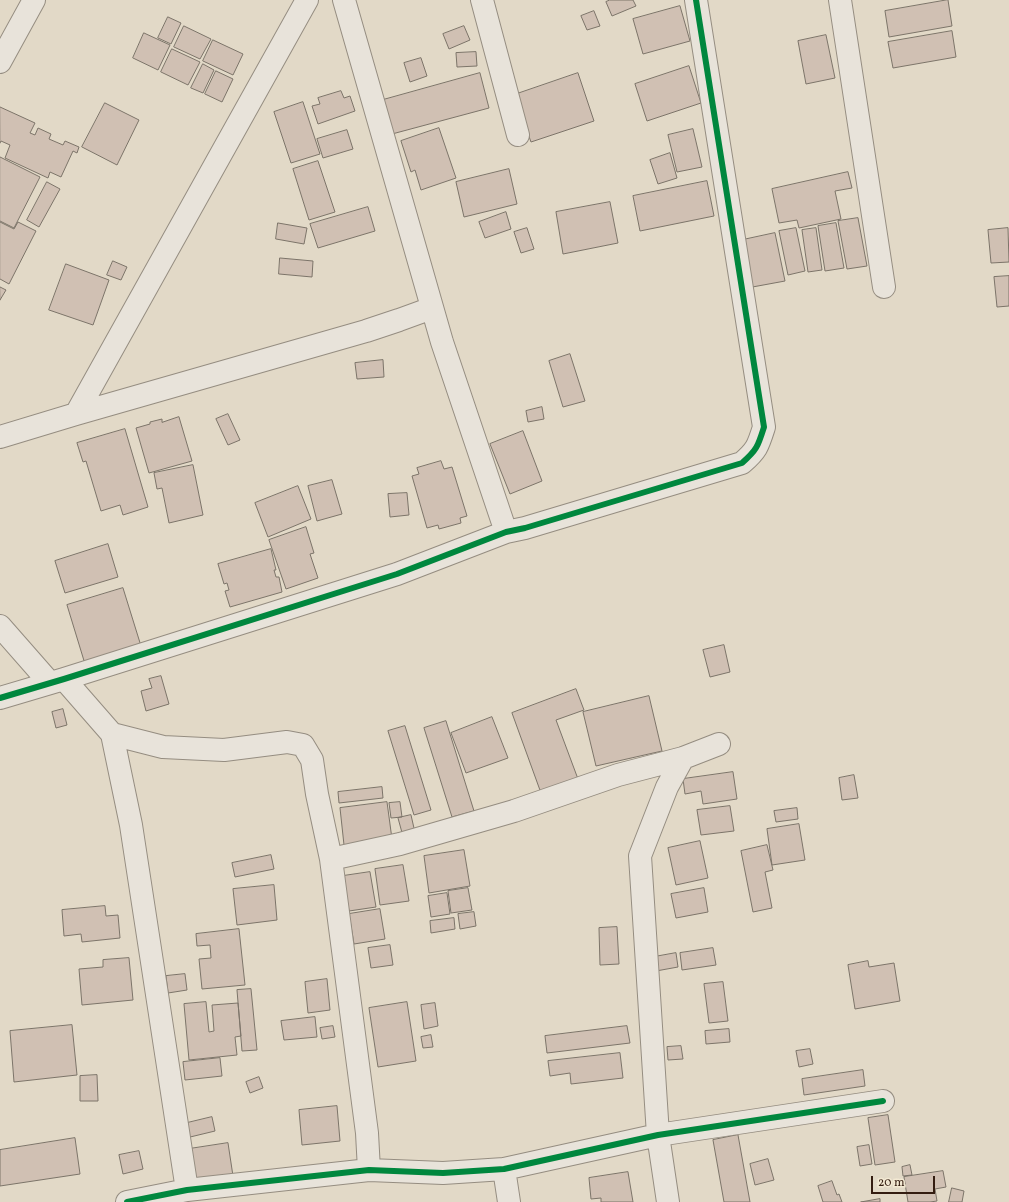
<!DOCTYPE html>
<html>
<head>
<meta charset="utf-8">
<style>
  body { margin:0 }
  #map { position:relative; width:1009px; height:1202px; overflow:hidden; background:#e2d9c7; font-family:Vollkorn,serif }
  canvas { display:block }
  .scale { position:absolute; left:871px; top:1176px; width:64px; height:18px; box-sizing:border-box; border:2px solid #341d11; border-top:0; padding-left:5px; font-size:12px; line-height:14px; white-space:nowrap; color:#341d11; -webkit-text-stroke:3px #f3e9d3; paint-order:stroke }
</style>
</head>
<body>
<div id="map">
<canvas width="1009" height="1202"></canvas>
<div class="scale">20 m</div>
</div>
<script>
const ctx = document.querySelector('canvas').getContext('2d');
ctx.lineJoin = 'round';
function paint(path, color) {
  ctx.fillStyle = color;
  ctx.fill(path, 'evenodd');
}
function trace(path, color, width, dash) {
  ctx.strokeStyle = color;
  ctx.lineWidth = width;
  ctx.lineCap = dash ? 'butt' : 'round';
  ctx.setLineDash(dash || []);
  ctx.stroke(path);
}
const building = new Path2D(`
  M610,0H633L636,6L612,16L606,2Z
  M948,0L952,26L889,37L885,11Z
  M680,6L690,41L643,54L633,19Z
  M594,11L600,26L587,30L581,16Z
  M168,17L181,23L171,44L158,38Z
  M184,26L211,39L200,59L174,47Z
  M464,26L470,40L449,49L443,34Z
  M952,31L956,57L893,68L888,42Z
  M144,33L170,45L158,70L133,58Z
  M826,35L835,78L806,84L798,41Z
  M213,40L243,54L233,75L203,61Z
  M172,49L200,62L188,85L161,72Z
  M476,52L477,66L457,67L456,53Z
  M421,58L427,76L410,82L404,63Z
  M203,64L214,70L203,93L191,88Z
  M689,66L701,103L647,121L635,84Z
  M216,71L233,79L222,102L205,94Z
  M480,73L489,108L392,134L383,100Z
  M578,73L594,121L531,142L514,95Z
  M341,91L344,98L350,96L355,111L318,124L312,106L320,104L318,98Z
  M303,102L320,154L291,163L274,112Z
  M105,103L139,120L117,165L82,147Z
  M0,107L35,123L30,133L35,135L38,128L51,134L49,139L63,145L65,141L79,147L77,153L73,151L61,177L50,172L48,178L5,158L10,145L1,141L0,143Z
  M439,128L456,178L421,190L415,170L411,172L401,141Z
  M693,129L702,167L677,172L668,135Z
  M347,130L353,149L323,158L317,139Z
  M670,153L677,178L658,184L650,160Z
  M0,157L40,177L14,228L0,221Z
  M318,161L335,212L309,220L293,169Z
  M509,169L517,204L464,217L456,182Z
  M848,172L852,188L835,191L841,219L799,228L797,220L779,223L772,189Z
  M707,181L714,216L640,231L633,196Z
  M47,182L60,189L39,227L27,220Z
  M610,202L618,243L563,254L556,212Z
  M368,207L375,231L318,248L310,224Z
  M506,212L511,229L485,238L479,222Z
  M858,218L867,266L847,269L838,221Z
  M0,222L14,229L18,222L36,231L9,284L0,279Z
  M278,223L307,228L304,244L276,239Z
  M836,223L844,268L825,271L818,226Z
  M527,228L534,249L521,253L514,232Z
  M796,228L805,271L788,275L779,231Z
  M816,228L822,270L808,272L802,230Z
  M1008,228L1009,262L991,263L988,230Z
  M775,233L785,281L747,288L738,241Z
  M280,258L313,261L312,277L279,274Z
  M113,261L127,267L121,280L107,275Z
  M66,264L109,280L93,325L49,310Z
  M1009,276V306L997,307L994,277Z
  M0,287L6,290L0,300Z
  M570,354L585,401L563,407L549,361Z
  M383,360L384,377L357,379L355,363Z
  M542,407L544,419L528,422L526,411Z
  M228,414L240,440L228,445L216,419Z
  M179,417L192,461L149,473L136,428L150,424V422L162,419V422Z
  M125,429L148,507L123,515L120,505L101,511L86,461L83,462L77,443Z
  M523,431L542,481L510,494L490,444Z
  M441,461L444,469L452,467L467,516L460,518L461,523L439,529L438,525L427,528L412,476L419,474L417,468Z
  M193,465L203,515L169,523L162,488L157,489L154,473Z
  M332,480L342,514L317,521L308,486Z
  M298,486L311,519L268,537L255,503Z
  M407,493L409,515L390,517L388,494Z
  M306,527L314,553L310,554L318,578L286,589L269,540Z
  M108,544L118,577L65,593L55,561Z
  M271,549L276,570H274L276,577H279L282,592L230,607L225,591L229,590L227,583L224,584L218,564Z
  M123,588L141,646L85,664L67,605Z
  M724,645L730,672L710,677L703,650Z
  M161,676L169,704L146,711L141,691L152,688L149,679Z
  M576,689L584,710L556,720L578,779L541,793L512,713Z
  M649,696L662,751L596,766L583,712Z
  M63,709L67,725L56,728L52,712Z
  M492,717L508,758L466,773L451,733Z
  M446,721L474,811L452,817L424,728Z
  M405,726L431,810L414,815L388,731Z
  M733,772L737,799L703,804L701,791L685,794L683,779Z
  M854,775L858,798L842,800L839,778Z
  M382,787L383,798L339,803L338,792Z
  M387,802L392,839L344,845L340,808Z
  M400,802L402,817L391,818L389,803Z
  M730,806L734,831L701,835L697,810Z
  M797,808L798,819L776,822L774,811Z
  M411,815L416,837L404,840L398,818Z
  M799,824L805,860L772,865L767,829Z
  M700,841L708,878L676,885L668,848Z
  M767,845L773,870L765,872L772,908L753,912L741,851Z
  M464,850L470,886L429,893L424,856Z
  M271,855L274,869L235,877L232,863Z
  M403,865L409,901L380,905L375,869Z
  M370,872L376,907L349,911L343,876Z
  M274,885L277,920L237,925L233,889Z
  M468,888L472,910L451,913L448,891Z
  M704,888L708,912L676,918L671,894Z
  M447,893L450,914L431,917L428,896Z
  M105,906L106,916L118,915L120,938L82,942L81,934L64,936L62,910Z
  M380,909L385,939L354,944L349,914Z
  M474,912L476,926L460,929L458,914Z
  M454,918L455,929L431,933L430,921Z
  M617,927L619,964L600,965L599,928Z
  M239,929L245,985L202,989L199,959L211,958L210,945L197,946L196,934Z
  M390,945L393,965L371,968L368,948Z
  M713,948L716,965L682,970L680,953Z
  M676,953L678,967L656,971L654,957Z
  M129,958L133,1000L82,1005L79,969L103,967V960Z
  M868,961L869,967L894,963L900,1001L855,1009L848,965Z
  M185,974L187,990L168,993L166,976Z
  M327,979L330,1010L308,1013L305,982Z
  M723,982L728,1021L709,1023L704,984Z
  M251,989L257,1050L242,1051L237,990Z
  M206,1002L209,1032L214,1031L212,1005L238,1003L241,1036L235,1037L237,1055L189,1060L184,1004Z
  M407,1002L416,1061L378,1067L369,1008Z
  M435,1003L438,1026L424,1029L421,1005Z
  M315,1017L317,1037L284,1040L281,1021Z
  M72,1025L77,1075L14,1082L10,1031Z
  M333,1026L335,1037L322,1039L320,1028Z
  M627,1026L630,1043L547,1053L545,1036Z
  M729,1029L730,1042L706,1044L705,1031Z
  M431,1035L433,1047L423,1048L421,1037Z
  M681,1046L683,1059L668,1060L667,1047Z
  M810,1049L813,1064L799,1067L796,1051Z
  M620,1053L623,1078L571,1084L570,1073L550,1076L548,1061Z
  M220,1058L222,1076L185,1080L183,1062Z
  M863,1070L865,1086L804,1095L802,1079Z
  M97,1075L98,1101H80V1076Z
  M259,1077L263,1088L250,1093L246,1082Z
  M337,1106L340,1141L302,1145L299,1110Z
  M888,1115L895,1162L875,1165L868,1118Z
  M212,1117L215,1131L186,1138L183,1124Z
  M738,1135L750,1202H724L713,1140Z
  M75,1138L80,1174L0,1186V1150Z
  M228,1143L233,1176L194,1181L189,1149Z
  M869,1145L872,1164L860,1166L857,1147Z
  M139,1151L143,1169L123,1174L119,1155Z
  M768,1159L774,1180L755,1185L750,1164Z
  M910,1165L912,1175L903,1176L902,1167Z
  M943,1171L946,1187L935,1189L937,1201L930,1202H908L904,1177Z
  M628,1172L633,1202H601V1198L591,1199L589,1178Z
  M832,1181L837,1195L839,1194L842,1202H823L818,1186Z
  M952,1188L964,1191L962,1202H949Z
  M880,1199V1202H861Z`);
const minor = new Path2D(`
  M344,0L442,342L506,532
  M482,0L518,135
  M840,0L884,287
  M0,62L34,0
  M76,414L307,0
  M0,437L76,414L366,331L399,320L432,308
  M0,626L50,683
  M64,679L112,734L131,825L187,1190
  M0,698L64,679L397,574L506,532L525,528L742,463C757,450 758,446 764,427L696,0
  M112,734L163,747L224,750L287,742L303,745L312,760L317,794L331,859L367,1133L369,1170
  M331,859L400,844L514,811L618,775L683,758L719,744
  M504,1169L509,1202
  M127,1202L187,1190L369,1170L443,1173L504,1169L658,1135L883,1101
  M668,1202L658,1135L640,856L667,787L683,758`);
const cycleway = new Path2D(`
  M0,698L64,679L397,574L506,532L525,528L742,463C757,450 758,446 764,427L696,0
  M127,1202L187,1190L369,1170L443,1173L504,1169L658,1135L883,1101`);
paint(building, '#d0c0b3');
trace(building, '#7c7469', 1);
trace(minor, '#958d81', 24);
trace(minor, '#e8e3da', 22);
trace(cycleway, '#00873e', 6);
</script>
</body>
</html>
